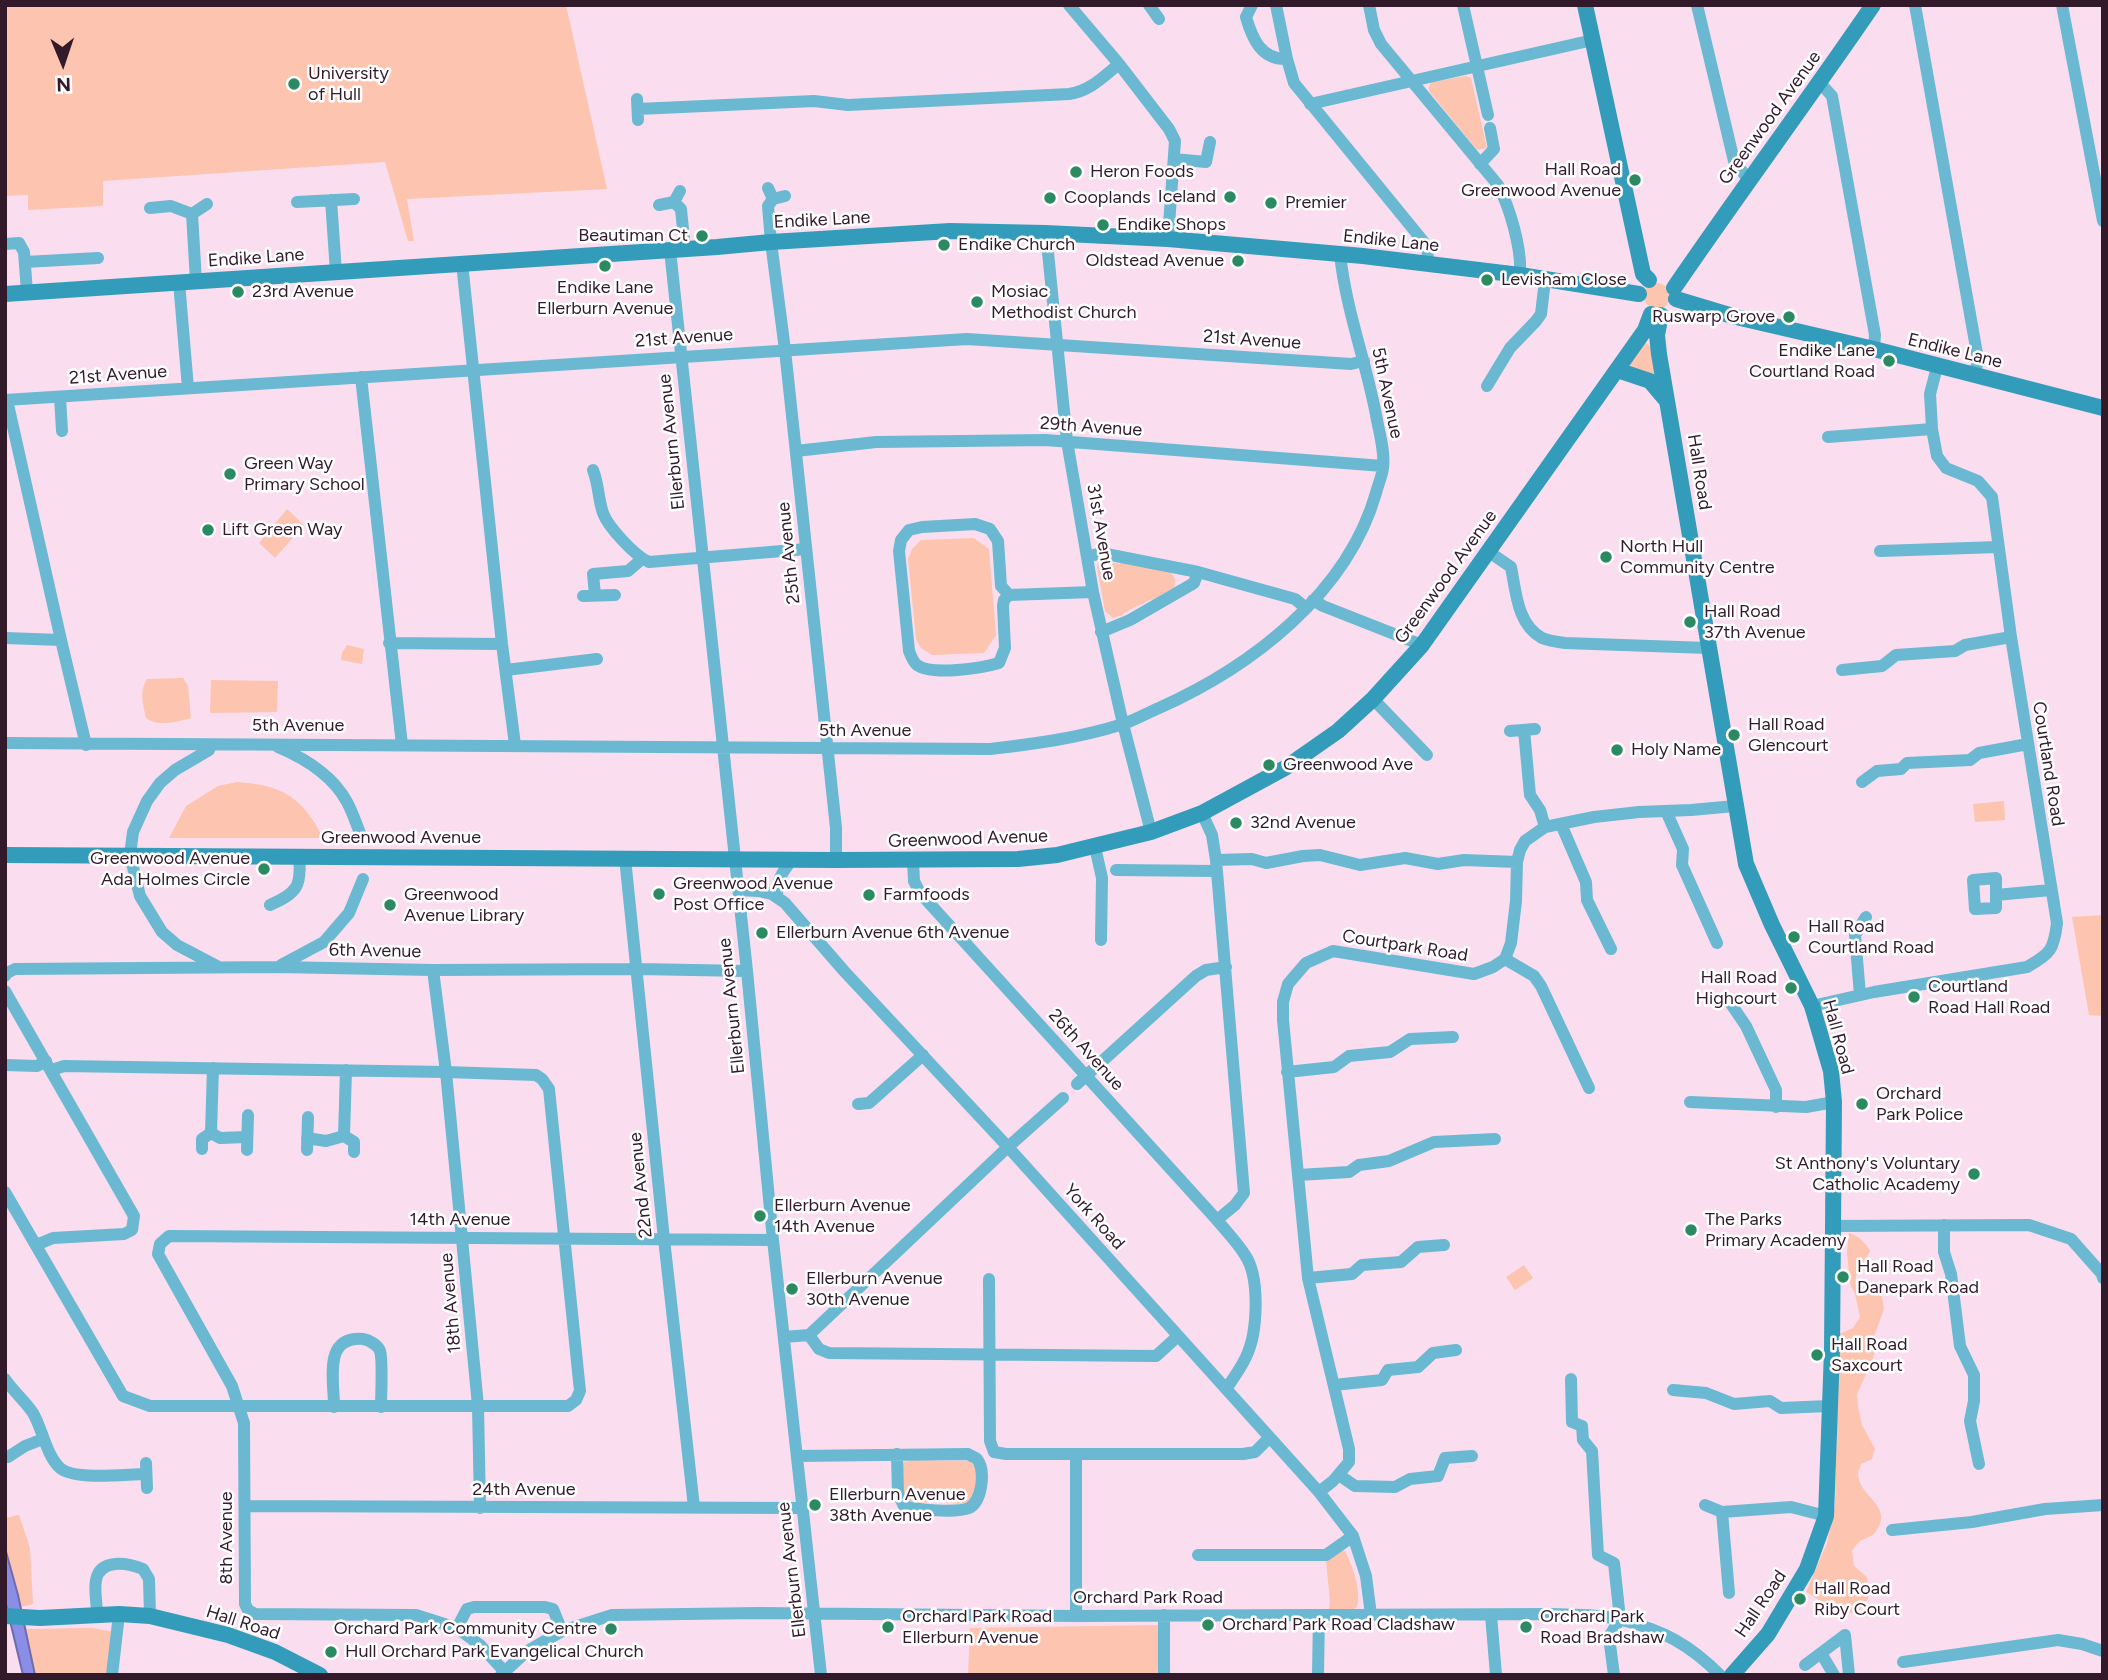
<!DOCTYPE html>
<html>
<head>
<meta charset="utf-8">
<style>
  body { margin:0 }
  #map { position:relative; width:2108px; height:1680px; overflow:hidden; background:#fadeef; font-family:Figtree,sans-serif }
  canvas { display:block }
  .frame { position:absolute; inset:0; border:7px solid #331a2b; pointer-events:none }
  .north { position:absolute; left:28px; top:28px; width:70px; height:70px; -webkit-text-stroke:5px #fff; paint-order:stroke; rotate:178deg; font-size:19px; font-weight:700; line-height:28px; text-align:center; color:#331a2b }
  .north::after { content:''; display:block; margin:auto; width:24px; height:32px; background:#331a2b; clip-path:polygon(50% 0,100% 100%,50% 72%,0 100%) }
</style>
</head>
<body>
<div id="map">
<canvas width="2108" height="1680"></canvas>
<div class="frame"></div>
<div class="north">N</div>
</div>
<script>
const ctx = document.querySelector('canvas').getContext('2d');
ctx.lineJoin = 'round';
function paint(path, color) {
  ctx.fillStyle = color;
  ctx.fill(path, 'evenodd');
}
function trace(path, color, width, dash) {
  ctx.strokeStyle = color;
  ctx.lineWidth = width;
  ctx.lineCap = dash ? 'butt' : 'round';
  ctx.setLineDash(dash || []);
  ctx.stroke(path);
}
function label(font, color, halo, rows, align = 'center') {
  ctx.font = font + ' Figtree,sans-serif';
  ctx.lineWidth = 5;
  ctx.setLineDash([]);
  ctx.textBaseline = 'middle';
  ctx.strokeStyle = halo;
  ctx.fillStyle = color;
  for (const [text, x, y, turn = 0] of rows) {
    ctx.save();
    ctx.translate(x, y);
    ctx.rotate((+turn || 0) * Math.PI / 180);
    ctx.textAlign = isNaN(turn) ? turn : align;
    if (halo) ctx.strokeText(text, 0, 0);
    ctx.fillText(text, 0, 0);
    ctx.restore();
  }
}
const green = new Path2D(`
  M5,5H566L607,189L407,199L414,241H408L385,162L103,181V206L28,210V195L5,196Z
  M1466,76L1471,78L1487,148L1477,150L1429,91V86L1432,82Z
  M1644 296a13 13 0 1 1 26 0a13 13 0 1 1-26 0Z
  M1645,343L1648,344L1652,349L1662,387L1630,367L1629,363Z
  M287,509L304,525L275,558L259,543Z
  M974,538L989,549L996,635L984,653L932,655L921,648L916,639L908,559L912,549L921,540Z
  M1104,561L1120,564V562C1131,564 1166,567 1172,574C1177,579 1175,585 1173,590L1171,589L1153,600L1152,599L1123,613V615L1113,618L1105,611L1097,567L1098,563Z
  M347,645L364,649L362,664L341,660L342,653Z
  M183,678L188,686L191,718C177,722 158,727 146,718C143,703 139,692 147,679Z
  M211,680L278,681L277,712L210,713Z
  M237,782C282,785 303,797 323,838H169L186,806L218,786Z
  M2004,801L2005,820L1975,822L1973,804Z
  M2103,915V1016L2089,1015L2072,917Z
  M1849,1233C1859,1236 1865,1242 1870,1251L1856,1276L1855,1284L1862,1288L1876,1290L1882,1297L1884,1309L1872,1342L1875,1351L1872,1361L1857,1394L1858,1407L1862,1425L1875,1449L1872,1459L1861,1464C1860,1468 1858,1471 1858,1475C1859,1496 1893,1506 1877,1530C1873,1538 1865,1537 1859,1542C1856,1545 1854,1548 1852,1551L1854,1566L1867,1577L1869,1588L1868,1599L1858,1612L1842,1614L1806,1592L1827,1543L1835,1505L1839,1334L1853,1328L1860,1317L1855,1294L1850,1284L1847,1253Z
  M1524,1265L1533,1278L1515,1290L1506,1277Z
  M913,1460L970,1461L976,1467L977,1494C974,1497 972,1500 968,1502C959,1508 933,1495 918,1506L904,1500L901,1468L904,1462Z
  M19,1515L30,1548L33,1604L21,1607L5,1548V1518Z
  M1340,1550L1345,1551C1352,1564 1362,1592 1357,1607L1350,1611H1329L1330,1602L1326,1560Z
  M1160,1625L1159,1675H968L970,1628Z
  M92,1628L120,1633L117,1675H35L25,1629Z`);
const water = new Path2D(`
  M5,1548L18,1595L35,1675H23L5,1600Z`);
const street = new Path2D(`
  M1069,5L1119,64L1169,129L1175,141L1168,239
  M1149,5L1159,19
  M1252,5L1246,17C1252,38 1261,60 1287,59
  M1276,5L1287,59L1294,83L1423,241L1428,250L1427,264
  M1369,5L1374,30L1381,44L1498,185C1510,208 1522,249 1520,275
  M1463,5L1488,115
  M1697,5L1734,161L1748,179
  M1915,5L1978,359L1975,375
  M2062,5L2103,221
  M1820,83L1832,96L1875,335L1874,349
  M637,99L638,120
  M1310,104L1593,40
  M638,109L814,101L848,105L1069,94C1090,91 1103,77 1119,64
  M1174,159L1206,162L1210,142
  M1480,164L1494,149L1490,128
  M768,188L773,199L785,196
  M773,199L768,206L771,242L785,350L836,828V860
  M331,200L336,272
  M297,202L354,199
  M674,202L681,209L685,249
  M659,205L674,202L680,191
  M150,208L171,206L192,214L207,204
  M192,214L196,281
  M1046,233L1067,441L1093,592L1123,724L1151,832
  M5,244L19,243L24,252L27,292
  M670,250L747,971L773,1240L821,1675
  M25,262L98,258
  M462,263L502,644L515,745
  M179,282L188,388
  M361,377L402,745
  M1487,386L1510,348L1536,321L1541,314L1545,280
  M60,397L62,431
  M5,400L967,339L1351,364L1364,361
  M7,400L61,640L86,745
  M1828,437L1932,429
  M796,451L876,442L1045,440L1383,466
  M593,470C599,485 598,499 603,513C608,527 635,556 649,562L806,549
  M1880,551L1998,547
  M1489,552L1511,567C1516,592 1517,624 1542,638C1549,641 1557,642 1565,643L1708,648
  M1087,557L1101,553L1198,572L1295,599L1306,608
  M595,595L593,574L628,571L642,559
  M1009,595L1001,586L998,541L990,529L975,524L922,527L909,530L901,540L899,551L909,651C911,656 913,662 917,665C932,676 982,668 999,663L1005,648L1003,606L1004,600L1009,595L1093,592
  M583,596L615,595
  M1313,600L1323,606L1422,645
  M1101,632L1130,620L1194,583L1198,572
  M5,638L61,640
  M389,643L502,644
  M506,670L597,659
  M1842,670L1882,666L1896,655L1955,651L1965,645L2011,637
  M1373,699L1427,755
  M1524,730L1530,795L1540,810L1545,827
  M1510,731L1535,729
  M5,743L990,749C1034,744 1078,738 1120,725C1134,721 1147,713 1159,708C1251,667 1347,594 1376,493C1378,485 1382,476 1383,468C1385,453 1380,435 1377,420C1367,364 1346,311 1340,254
  M210,745L209,750L175,770L160,783L147,801L133,832L130,855L140,896L162,932L177,945L217,966
  M278,747C304,758 333,776 347,802C353,813 357,826 362,838
  M1862,782L1877,771L1901,769L1907,763L1970,760L1979,753L2028,744
  M1666,811L1683,849L1682,865L1717,943
  M1202,813L1212,835L1216,860L1244,1193L1235,1205L1217,1220
  M1561,824L1586,882L1587,900L1611,949
  M1095,847L1102,878L1101,940
  M625,858L664,1239L694,1507
  M1216,860L1252,859L1266,863L1303,856L1320,855L1360,865L1405,858L1438,864L1464,860L1517,862
  M913,861L914,881L920,893L1217,1220C1226,1231 1237,1242 1245,1255C1260,1277 1258,1332 1246,1357C1241,1368 1233,1379 1226,1389
  M1116,870L1217,871
  M738,890L758,891L772,894L785,903L844,971L1008,1147L1319,1492L1353,1536L1366,1576L1371,1615
  M1996,895V878L1973,880L1975,909L1996,908V895L2051,890
  M777,897C777,881 781,873 792,860
  M270,905C297,893 302,886 299,857
  M1505,959L1534,976L1541,986L1589,1088
  M281,965L324,942L349,913L363,879
  M433,970L446,1072L478,1406L480,1508
  M5,976L7,973L15,969L277,967L433,970L638,969L747,971
  M5,991L134,1216L132,1230L124,1234L53,1238L36,1245
  M1860,995L1855,935L1866,917
  M1729,1001L1746,1026L1776,1090V1107
  M1812,1006L1874,992L2027,967C2050,954 2054,950 2057,923L2011,637L1992,497L1978,481L1946,468L1937,456L1932,429L1930,394L1937,367
  M5,1065L37,1066L46,1061
  M346,1070L344,1136L354,1142V1152
  M1287,1072L1334,1067L1349,1056L1390,1052L1410,1039L1453,1037
  M1077,1084L1196,976L1206,970L1226,967
  M1690,1102L1806,1107L1834,1102
  M858,1104L869,1103L923,1055
  M211,1133L220,1138L247,1137
  M307,1138L326,1141L344,1136
  M202,1149V1139L211,1133L213,1068
  M247,1150L248,1115
  M307,1150L308,1117
  M1298,1175L1349,1172L1359,1165L1389,1161L1434,1142L1495,1139
  M5,1192L123,1396L150,1406H568L576,1400L580,1391L549,1089L542,1079L536,1075L446,1072L64,1066L52,1070
  M1944,1225V1252L1951,1274L1960,1346L1974,1375V1401L1970,1421L1979,1464
  M1832,1226L2029,1225L2071,1239L2102,1274L2103,1278
  M1308,1278L1352,1274L1362,1265L1401,1262L1418,1247L1444,1245
  M989,1279L990,1441L994,1452L1006,1454H1243L1255,1452L1269,1438
  M809,1335L819,1349L829,1353L1156,1356L1178,1336
  M784,1337L809,1335L1008,1147L1063,1098
  M5,1379C13,1391 25,1401 33,1413C42,1428 46,1454 59,1467C72,1481 126,1474 145,1474
  M1571,1379L1572,1422L1582,1426L1583,1440L1592,1451L1598,1555L1614,1563L1620,1619
  M1334,1385L1382,1380L1388,1370L1418,1367L1433,1353L1456,1350
  M1673,1390L1706,1393L1734,1404L1770,1401L1781,1408L1829,1406
  M334,1407C334,1379 323,1336 363,1339C369,1340 378,1345 380,1351C383,1359 381,1396 381,1407
  M1076,1454V1616
  M797,1456L968,1454C971,1456 975,1457 977,1459C986,1470 982,1502 969,1508C957,1513 916,1510 904,1506L898,1494L897,1454
  M8,1457L25,1446L43,1439
  M146,1463L147,1488
  M1339,1475L1355,1486L1395,1487L1410,1479L1438,1476L1445,1458L1472,1456
  M1319,1492L1333,1481L1349,1462V1449L1308,1278L1283,1020V1002L1288,984L1306,963L1333,951L1474,974L1493,967L1505,959L1511,943L1516,901L1517,862L1520,850L1525,841L1545,827L1594,817L1639,812L1691,810L1735,806
  M1705,1505L1722,1512L1791,1507L1826,1516
  M245,1506L803,1508
  M1722,1512L1729,1593
  M1892,1530L1972,1522L2045,1509L2103,1505
  M1198,1555H1326L1353,1536
  M97,1614C97,1604 94,1591 96,1580C100,1558 128,1563 143,1569L149,1579L150,1616
  M1491,1615L1496,1675
  M457,1628L467,1609L474,1607H545L553,1609L562,1631
  M1821,1653L1834,1675
  M1903,1662L2058,1640L2082,1644L2103,1651
  M1805,1665L1845,1635L1849,1675
  M504,1671L480,1645L457,1628L416,1615L255,1614L248,1610L245,1604L244,1423L232,1386L158,1254L160,1244L169,1236L773,1240
  M112,1675L119,1614
  M501,1675L526,1652L562,1631L612,1615L759,1613L1076,1616L1551,1614C1574,1615 1600,1614 1622,1620C1663,1630 1690,1645 1720,1675
  M1164,1675V1615
  M1318,1675L1319,1615
  M1614,1675L1609,1637L1620,1619`);
const secondary = new Path2D(`
  M1585,5L1643,274L1649,280
  M1674,288C1739,193 1808,100 1873,5
  M5,294L717,247L771,242L950,231L1046,233L1168,239L1363,256L1520,275L1639,294
  M1676,299L1736,317L1874,349L2103,408
  M1661,315L1657,335L1659,354L1746,864L1772,925L1812,1006L1831,1071L1834,1102L1832,1350L1826,1516L1807,1569L1768,1634L1732,1675
  M1617,370L1650,381L1667,401
  M5,855L836,860L1018,859L1057,855L1151,832L1202,813L1285,768L1338,731L1373,699L1422,645L1645,330L1651,314
  M5,1616L40,1618L119,1614L150,1616L228,1635L275,1652L320,1675`);
const markers = [
  [294,84,7,"#2b8a62"],
  [1076,172,7,"#2b8a62"],
  [1635,180,7,"#2b8a62"],
  [1230,197,7,"#2b8a62"],
  [1050,198,7,"#2b8a62"],
  [1271,203,7,"#2b8a62"],
  [1103,225,7,"#2b8a62"],
  [702,236,7,"#2b8a62"],
  [944,245,7,"#2b8a62"],
  [1238,261,7,"#2b8a62"],
  [605,266,7,"#2b8a62"],
  [1487,280,7,"#2b8a62"],
  [238,292,7,"#2b8a62"],
  [977,302,7,"#2b8a62"],
  [1789,317,7,"#2b8a62"],
  [1889,361,7,"#2b8a62"],
  [230,474,7,"#2b8a62"],
  [208,530,7,"#2b8a62"],
  [1606,557,7,"#2b8a62"],
  [1690,622,7,"#2b8a62"],
  [1734,735,7,"#2b8a62"],
  [1617,750,7,"#2b8a62"],
  [1269,765,7,"#2b8a62"],
  [1236,823,7,"#2b8a62"],
  [264,869,7,"#2b8a62"],
  [659,894,7,"#2b8a62"],
  [869,895,7,"#2b8a62"],
  [390,905,7,"#2b8a62"],
  [762,933,7,"#2b8a62"],
  [1794,937,7,"#2b8a62"],
  [1791,988,7,"#2b8a62"],
  [1914,997,7,"#2b8a62"],
  [1862,1104,7,"#2b8a62"],
  [1974,1174,7,"#2b8a62"],
  [760,1216,7,"#2b8a62"],
  [1691,1230,7,"#2b8a62"],
  [1843,1277,7,"#2b8a62"],
  [792,1289,7,"#2b8a62"],
  [1817,1355,7,"#2b8a62"],
  [815,1505,7,"#2b8a62"],
  [1800,1599,7,"#2b8a62"],
  [1208,1625,7,"#2b8a62"],
  [888,1627,7,"#2b8a62"],
  [1526,1627,7,"#2b8a62"],
  [611,1629,7,"#2b8a62"],
  [331,1652,7,"#2b8a62"]
];
const poiNames = [
  ["University",308,74],
  ["of Hull",308,95],
  ["Hall Road",1621,170,"right"],
  ["Greenwood Avenue",1621,191,"right"],
  ["Heron Foods",1090,172],
  ["Iceland",1216,197,"right"],
  ["Cooplands",1064,198],
  ["Premier",1285,203],
  ["Endike Shops",1117,225],
  ["Beautiman Ct",688,236,"right"],
  ["Endike Church",958,245],
  ["Oldstead Avenue",1224,261,"right"],
  ["Levisham Close",1501,280],
  ["Endike Lane",605,288,"center"],
  ["Ellerburn Avenue",605,309,"center"],
  ["23rd Avenue",252,292],
  ["Mosiac",991,292],
  ["Methodist Church",991,313],
  ["Ruswarp Grove",1775,317,"right"],
  ["Endike Lane",1875,351,"right"],
  ["Courtland Road",1875,372,"right"],
  ["Green Way",244,464],
  ["Primary School",244,485],
  ["Lift Green Way",222,530],
  ["North Hull",1620,547],
  ["Community Centre",1620,568],
  ["Hall Road",1704,612],
  ["37th Avenue",1704,633],
  ["Hall Road",1748,725],
  ["Glencourt",1748,746],
  ["Holy Name",1631,750],
  ["Greenwood Ave",1283,765],
  ["32nd Avenue",1250,823],
  ["Greenwood Avenue",250,859,"right"],
  ["Ada Holmes Circle",250,880,"right"],
  ["Greenwood Avenue",673,884],
  ["Post Office",673,905],
  ["Greenwood",404,895],
  ["Avenue Library",404,916],
  ["Farmfoods",883,895],
  ["Hall Road",1808,927],
  ["Courtland Road",1808,948],
  ["Ellerburn Avenue 6th Avenue",776,933],
  ["Hall Road",1777,978,"right"],
  ["Highcourt",1777,999,"right"],
  ["Courtland",1928,987],
  ["Road Hall Road",1928,1008],
  ["Orchard",1876,1094],
  ["Park Police",1876,1115],
  ["St Anthony's Voluntary",1960,1164,"right"],
  ["Catholic Academy",1960,1185,"right"],
  ["Ellerburn Avenue",774,1206],
  ["14th Avenue",774,1227],
  ["The Parks",1705,1220],
  ["Primary Academy",1705,1241],
  ["Hall Road",1857,1267],
  ["Danepark Road",1857,1288],
  ["Ellerburn Avenue",806,1279],
  ["30th Avenue",806,1300],
  ["Hall Road",1831,1345],
  ["Saxcourt",1831,1366],
  ["Ellerburn Avenue",829,1495],
  ["38th Avenue",829,1516],
  ["Hall Road",1814,1589],
  ["Riby Court",1814,1610],
  ["Orchard Park Road",902,1617],
  ["Ellerburn Avenue",902,1638],
  ["Orchard Park",1540,1617],
  ["Road Bradshaw",1540,1638],
  ["Orchard Park Road Cladshaw",1222,1625],
  ["Orchard Park Community Centre",597,1629,"right"],
  ["Hull Orchard Park Evangelical Church",345,1652]
];
const streetNames = [
  ["Greenwood Avenue",1770,118,-54],
  ["Endike Lane",822,220,-3],
  ["Endike Lane",1391,241,6],
  ["Endike Lane",256,258,-4],
  ["21st Avenue",684,338,-4],
  ["21st Avenue",1252,340,4],
  ["Endike Lane",1955,351,14],
  ["21st Avenue",118,375,-4],
  ["5th Avenue",1387,393,78],
  ["29th Avenue",1091,427,4],
  ["Ellerburn Avenue",672,442,-96],
  ["Hall Road",1699,472,81],
  ["31st Avenue",1101,532,80],
  ["25th Avenue",789,553,-96],
  ["Greenwood Avenue",1446,577,-54],
  ["5th Avenue",298,726],
  ["5th Avenue",865,731],
  ["Courtland Road",2048,764,81],
  ["Greenwood Avenue",401,838],
  ["Greenwood Avenue",968,839,-2],
  ["Courtpark Road",1405,946,9],
  ["6th Avenue",375,951,1],
  ["Ellerburn Avenue",732,1006,-96],
  ["Hall Road",1838,1037,75],
  ["26th Avenue",1086,1050,48],
  ["22nd Avenue",641,1185,-96],
  ["York Road",1094,1217,48],
  ["14th Avenue",460,1220],
  ["18th Avenue",451,1303,-95],
  ["24th Avenue",524,1490],
  ["8th Avenue",227,1538,-90],
  ["Ellerburn Avenue",792,1570,-97],
  ["Orchard Park Road",1148,1598],
  ["Hall Road",1761,1604,-56],
  ["Hall Road",243,1623,18]
];
paint(green, '#fdc4af');
paint(water, '#8b8ee6');
trace(water, '#716bae', 2);
trace(street, '#6ab8d1', 12);
trace(secondary, '#339cba', 16);
for (const [x, y, r, color] of markers) {
  const dot = new Path2D();
  dot.arc(x, y, r, 0, 2 * Math.PI);
  ctx.fillStyle = color;
  ctx.fill(dot);
  trace(dot, '#fff', 2.5);
}
label('18px', '#331a2b', '#fff', poiNames, 'left');
label('18px', '#331a2b', '#fff', streetNames);
</script>
</body>
</html>
